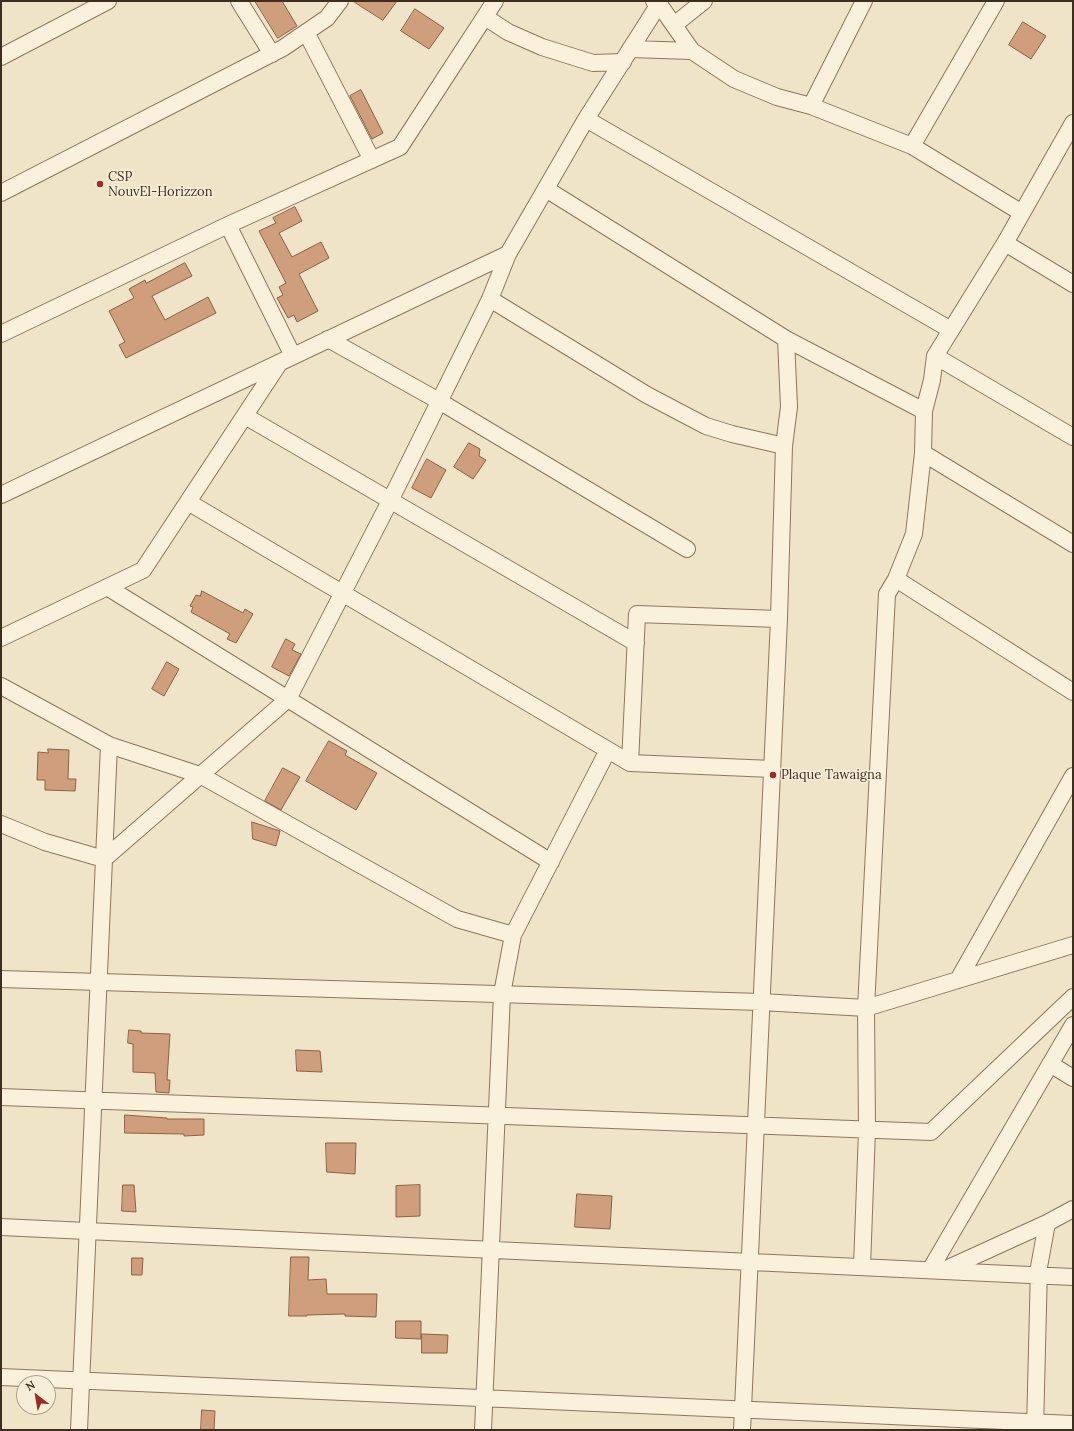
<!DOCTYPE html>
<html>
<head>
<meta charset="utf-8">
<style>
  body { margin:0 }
  #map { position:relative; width:1074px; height:1431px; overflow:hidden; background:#f0e4c8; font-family:Lora,serif }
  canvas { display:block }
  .frame { position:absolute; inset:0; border:2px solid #3d2e20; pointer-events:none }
  .north { position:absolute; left:16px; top:1375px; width:40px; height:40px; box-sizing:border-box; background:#f7eed8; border:1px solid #ada18e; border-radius:50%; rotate:329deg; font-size:11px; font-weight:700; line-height:16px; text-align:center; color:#3d2e20 }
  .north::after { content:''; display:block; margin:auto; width:14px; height:18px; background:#9e2a2b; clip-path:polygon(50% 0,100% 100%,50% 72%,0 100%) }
</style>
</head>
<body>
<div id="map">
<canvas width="1074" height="1431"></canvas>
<div class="frame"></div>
<div class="north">N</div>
</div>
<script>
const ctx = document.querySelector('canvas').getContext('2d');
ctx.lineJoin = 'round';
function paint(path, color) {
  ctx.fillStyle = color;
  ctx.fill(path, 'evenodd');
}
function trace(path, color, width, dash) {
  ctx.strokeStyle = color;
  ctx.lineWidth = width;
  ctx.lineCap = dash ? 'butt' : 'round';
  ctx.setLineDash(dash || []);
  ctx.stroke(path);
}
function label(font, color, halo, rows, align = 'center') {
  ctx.font = font + ' Lora,serif';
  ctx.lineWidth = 3;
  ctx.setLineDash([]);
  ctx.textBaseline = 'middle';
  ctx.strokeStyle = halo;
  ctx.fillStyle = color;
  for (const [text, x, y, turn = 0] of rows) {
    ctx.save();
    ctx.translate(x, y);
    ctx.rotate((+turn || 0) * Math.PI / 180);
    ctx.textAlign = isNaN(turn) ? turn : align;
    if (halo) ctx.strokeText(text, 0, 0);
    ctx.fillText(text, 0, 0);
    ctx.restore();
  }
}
const building = new Path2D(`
  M255,1H282L297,26L278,38Z
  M353,1H397L383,20Z
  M415,9L444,28L429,49L401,31Z
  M1023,22L1046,36L1031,59L1009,45Z
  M361,90L383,133L372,139L350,96Z
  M295,207L302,221L279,233L292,257L321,242L329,258L299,274L318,311L297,322L294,315L288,318L277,298L283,295L279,287L286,283L259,231L276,223L273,218Z
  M185,263L192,276L152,296L165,320L208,297L216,313L126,358L119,345L125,342L109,311L134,298L129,289L145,280L146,283Z
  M469,443L480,449L479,456L486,460L473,479L454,467Z
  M427,459L446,470L431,498L412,488Z
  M202,591L243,613L245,609L253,614L236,643L227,639L230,634L191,612L193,607L190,606L196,595L200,596Z
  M286,639L295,644L292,650L301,654L289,676L272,667Z
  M167,662L179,669L164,696L152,689Z
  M329,741L347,751L345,755L377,773L356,810L306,781Z
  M48,749L69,750L68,779H76L75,791L45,790V780H37L38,752L48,753Z
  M283,768L300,777L281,810L265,801Z
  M252,822L280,831L276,846L253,839Z
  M129,1030L141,1031V1033L170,1034L167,1080H170L169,1093L156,1092L155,1073L133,1072V1044L128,1043Z
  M296,1050L320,1051L322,1072L297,1071Z
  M125,1115L167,1118V1119H204V1135L184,1136V1134L125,1133Z
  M326,1143H356L355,1174L327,1172Z
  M123,1185H134L136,1212L122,1211Z
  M420,1185V1216L396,1217V1186Z
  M577,1194L612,1196L610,1229L575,1227Z
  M291,1257H309L308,1280L326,1279L327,1294H377L376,1317L345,1316V1314L307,1315V1316H289Z
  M132,1258H143L142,1275H132Z
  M396,1321H421V1339L396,1338Z
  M422,1334L448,1335L447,1353H422Z
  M202,1410L215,1411L214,1430H201Z`);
const minor = new Path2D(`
  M239,1L272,54
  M485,17L508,32L542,47L593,63L623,62
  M674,25L704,1
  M306,32L372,160
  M630,49L692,51L659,4L654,1
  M692,51L734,79L777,97L811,106L864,1
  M1,57L108,1
  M811,106L912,146L1022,213
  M586,119L951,330
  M912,146L996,1
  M546,189L786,339L924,411L932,380L935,356L1005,243L1073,123
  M1,193L283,48L327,18L340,1
  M228,225L293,356
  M1005,243L1073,284
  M490,299L647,395L706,426L732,434L784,446
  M1,334L228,225L400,147L495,1
  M328,339L439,401L687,549
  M935,356L1073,437
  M924,411L923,453L1073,544
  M245,416L636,643
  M1,495L508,254
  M188,502L630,763L772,769
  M896,579L1073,692
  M107,587L551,862
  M1,638L143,570L280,362
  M1,686L109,745L200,775L457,919L513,935
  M630,763L637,614L779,619
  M1,824L45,842L104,859L288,699L390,501L490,299L508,254L586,119L659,4L660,1
  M1,979L761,1002L866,1008L1073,945
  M958,980L1073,776
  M1050,1064L1073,1078
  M1,1097L931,1132L1073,997
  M1,1227L1073,1277
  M862,1267L867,1130L866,1008L887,594L896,579L914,534L923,453
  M930,1270L1073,1025
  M944,1270L1047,1223L1073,1209
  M1,1377L1073,1424
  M79,1430L109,745
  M483,1430L502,994L513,935L608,750
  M742,1430L779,619L784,446L789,407L786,339
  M1035,1430L1039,1267L1047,1223`);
const markers = [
  [100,184,4,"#9e2a2b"],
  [773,775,4,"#9e2a2b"]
];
const poiNames = [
  ["CSP",108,177],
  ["NouvEl-Horizzon",108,192],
  ["Plaque Tawaigna",781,775]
];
paint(building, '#cf9f7d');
trace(building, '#8d5f41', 1);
trace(minor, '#8d765c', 18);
trace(minor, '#faf1dc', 16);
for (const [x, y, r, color] of markers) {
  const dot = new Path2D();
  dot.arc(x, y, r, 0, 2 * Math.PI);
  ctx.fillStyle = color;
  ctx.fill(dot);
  trace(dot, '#f7eed8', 1.5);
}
label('13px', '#3d2e20', '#f7eed8', poiNames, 'left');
</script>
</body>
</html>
